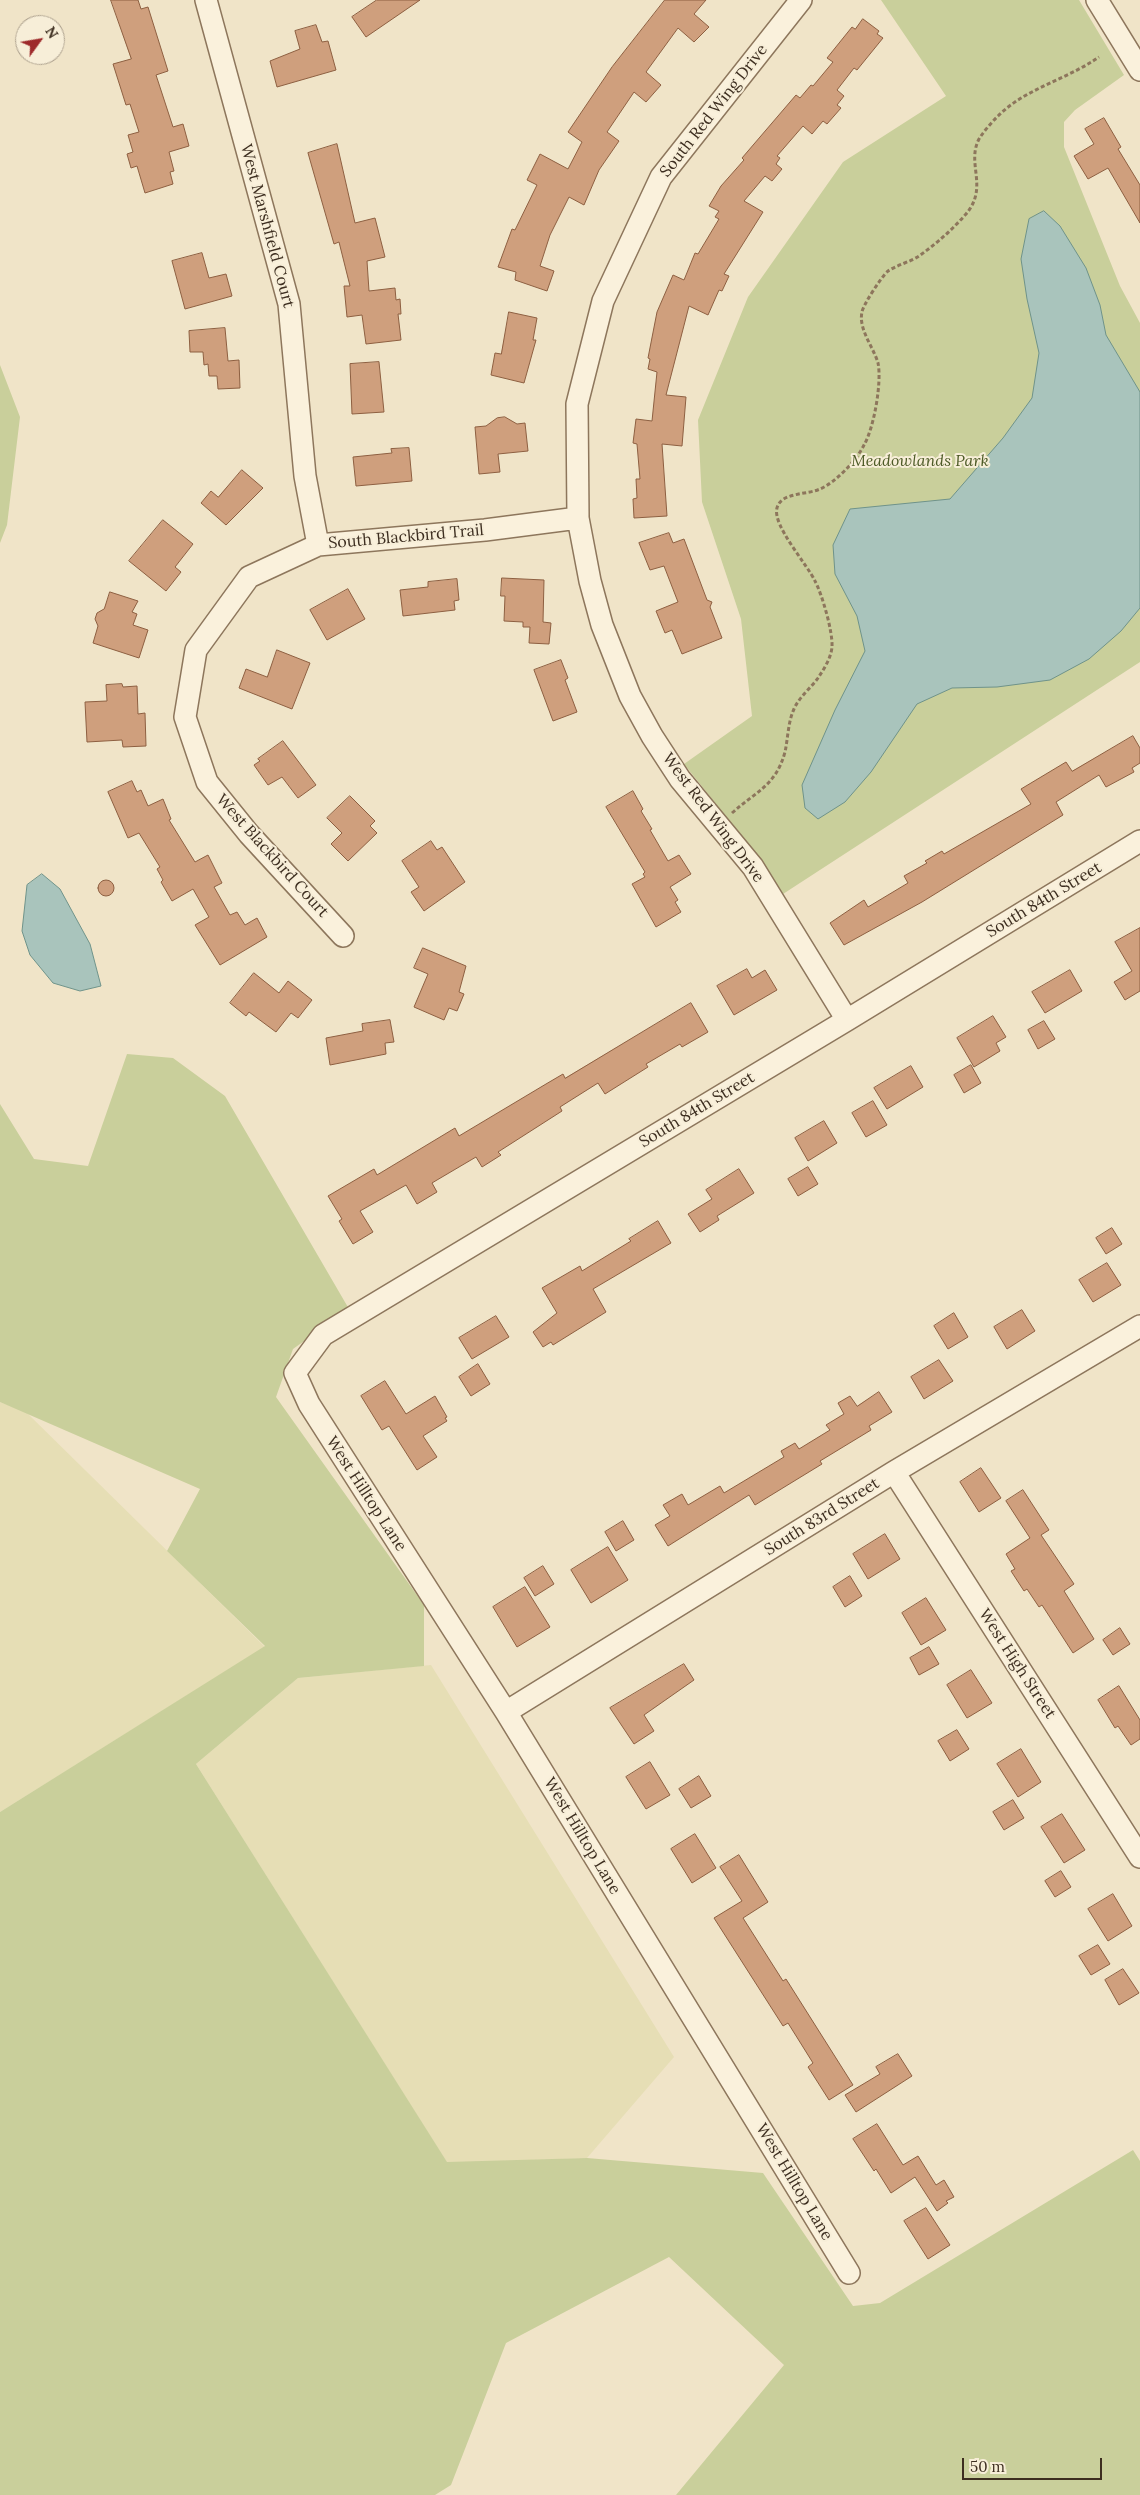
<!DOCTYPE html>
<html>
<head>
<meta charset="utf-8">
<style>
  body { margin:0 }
  #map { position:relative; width:1140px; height:2495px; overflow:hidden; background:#f0e4c8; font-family:Lora,serif }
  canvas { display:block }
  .north { position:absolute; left:15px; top:15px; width:50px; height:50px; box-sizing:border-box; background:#f7eed8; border:1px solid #ada18e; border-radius:50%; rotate:58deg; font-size:14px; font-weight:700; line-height:20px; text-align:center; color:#3d2e20 }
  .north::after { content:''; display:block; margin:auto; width:18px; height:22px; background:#9e2a2b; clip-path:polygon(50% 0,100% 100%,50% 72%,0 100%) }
  .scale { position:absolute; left:962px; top:2458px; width:140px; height:22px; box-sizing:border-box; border:2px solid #3d2e20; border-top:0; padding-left:6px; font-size:15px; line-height:18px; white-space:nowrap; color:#3d2e20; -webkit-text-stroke:4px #f7eed8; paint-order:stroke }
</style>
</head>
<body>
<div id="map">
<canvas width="1140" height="2495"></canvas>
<div class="north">N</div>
<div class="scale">50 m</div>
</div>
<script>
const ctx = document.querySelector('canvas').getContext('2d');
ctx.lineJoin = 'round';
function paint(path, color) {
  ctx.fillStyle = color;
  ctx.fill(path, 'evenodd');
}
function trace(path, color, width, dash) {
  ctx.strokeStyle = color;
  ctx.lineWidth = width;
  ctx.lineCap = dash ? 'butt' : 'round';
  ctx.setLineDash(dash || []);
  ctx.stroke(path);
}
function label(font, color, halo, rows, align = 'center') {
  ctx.font = font + ' Lora,serif';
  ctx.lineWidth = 4;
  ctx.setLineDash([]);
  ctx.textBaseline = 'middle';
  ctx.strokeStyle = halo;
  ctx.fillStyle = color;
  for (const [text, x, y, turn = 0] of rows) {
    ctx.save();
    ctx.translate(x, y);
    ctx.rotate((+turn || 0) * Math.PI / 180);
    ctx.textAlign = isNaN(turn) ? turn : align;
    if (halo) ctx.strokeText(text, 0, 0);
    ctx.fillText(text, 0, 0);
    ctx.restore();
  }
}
const farmland = new Path2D(`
  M0,1402L25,1411L265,1647L0,1812Z
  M431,1665L674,2057L587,2158L447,2163L196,1764L298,1678Z`);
const green = new Path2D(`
  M881,0H1079L1124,75L1075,110L1064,122V147L1120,286L1140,323V662L783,894L756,854L684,764L752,716L741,619L702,502L698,420L748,297L843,162L946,96Z
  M0,365L20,417L7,525L0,543Z
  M127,1054L173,1058L225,1096L349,1309L293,1349L276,1397L424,1605V1666L298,1678L196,1764L447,2162L587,2158L763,2173L853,2306L880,2303L1133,2150L1140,2161V2495H676L784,2365L669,2257L506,2343L451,2485L435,2495H0V1812L265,1646L167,1551L200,1489L0,1402V1104L34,1159L88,1166Z`);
const water = new Path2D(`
  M1044,211L1060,226L1086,268L1100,305L1106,335L1140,392V608L1121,631L1089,659L1050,680L997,687L952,688L917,704L871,772L845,802L818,819L805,808L802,785L835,710L865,651L857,616L835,574L833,545L850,509L950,499L1003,438L1032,398L1039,353L1027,299L1021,259L1029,219Z
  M42,874L60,889L90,944L101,986L80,991L53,983L30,955L22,931L27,885Z`);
const building = new Path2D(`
  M111,0H138L141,9L148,7L168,71L156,75L173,127L183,124L189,146L169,152L174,171L170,172L173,184L145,193L137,166L131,168L127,154L133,152L128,135L139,132L130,104L126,105L113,64L131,59Z
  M377,0H420L366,37L352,17Z
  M665,0H706L694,14L709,27L694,42L678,28L646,72L661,85L646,102L634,92L607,132L619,141L599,170L584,205L569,197L550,235L540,266L554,271L547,291L515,280L516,272L498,267L512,229L515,230L537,185L527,180L540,154L568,169L582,142L568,132L612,67Z
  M863,19L879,31L877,34L883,38L857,70L854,68L837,90L844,96L837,105L841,108L827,124L823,121L812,134L803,126L777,156L780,158L776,164L782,169L772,181L765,176L744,201L763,212L724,274L729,276L722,291L719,290L708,315L689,306L666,395L686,397L682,446L662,444L667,516L634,518L633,499L637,498L636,479H640L637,444L633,443L636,419L652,421L657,372L648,369L650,359L648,358L657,312L673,275L684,280L695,253L698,254L719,219L715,217L719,211L709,206L721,186L744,160L742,158L796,95L800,98L811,85L813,86L833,62L827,58L852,27L855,29Z
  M316,25L322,42L328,41L336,70L277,87L270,61L300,49L295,31Z
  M1104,118L1121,147L1118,149L1140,185V223L1108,168L1088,179L1074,156L1094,144L1085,129Z
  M337,144L355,223L375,218L385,257L367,261L369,291L395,288L396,300L400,299L401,314H398L401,340L366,344L362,315L347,317L344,286H350L339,242L334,244L308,153Z
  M202,253L209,278L226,274L232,296L185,309L172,261Z
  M509,312L537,318L533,340H536L524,383L491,375L495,353L501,354Z
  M225,328L228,361L239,360L240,388L218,389L217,376H209L208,364L204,365L203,352H190L189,331Z
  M379,362L384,412L352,414L350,364Z
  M505,417L517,424L525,423L528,451L498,454L500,472L479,474L475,427L486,426L497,418Z
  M409,448L412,481L356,486L353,457L392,453L391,449Z
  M242,470L263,488L226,525L201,503L211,491L218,497Z
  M163,520L193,544L175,567L181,572L166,591L129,561Z
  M669,533L673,543L684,539L707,600L712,602L710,607L722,638L682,654L672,630L665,633L656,611L678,602L664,566L650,570L639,543Z
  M502,578L544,580L543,622L551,623L549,644L529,643L530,627H523V622L504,621L505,596H501Z
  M457,579L459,600L454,601L455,610L403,616L400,590L428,587V582Z
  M348,589L365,619L327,640L310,610Z
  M110,592L138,601L132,612L137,614L133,625L148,630L139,658L93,643L98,626L95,619L97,613L104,609Z
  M277,650L310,663L292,709L239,688L246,669L267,677Z
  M561,660L568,678L565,680L577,712L553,721L534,670Z
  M122,684L123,687L137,686L138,714L145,713L146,746L123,747L122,740L87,742L85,702L107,701L106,685Z
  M1133,736L1140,748V763L1132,768L1134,772L1106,787L1099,775L1056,802L1063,815L922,902L844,945L830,923L864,900L868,907L908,883L904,876L927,863L925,861L942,851L944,854L1031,804L1021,789L1066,762L1072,771Z
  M283,741L316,785L298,798L282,777L268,785L254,765L260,761L258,759Z
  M132,781L137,792L141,790L148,806L163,799L171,819L169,820L195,862L208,855L222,883L214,887L230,915L237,912L245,925L257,918L267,937L220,965L195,925L209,917L193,889L172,901L161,882L163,880L157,869L160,867L139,833L128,838L108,792Z
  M633,791L643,809L641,811L652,829L650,830L668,861L679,855L691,874L670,887L678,900L675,902L681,912L656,927L632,884L645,877L643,874L645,872L606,807Z
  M350,796L375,821L370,826L377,833L348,861L331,844L342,833L327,818Z
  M431,841L437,850L442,847L465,882L424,911L411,892L419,887L402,861Z
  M98 888a8 8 0 1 1 16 0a8 8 0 1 1-16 0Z
  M1140,928V991L1125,1000L1114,982L1132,971L1115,942Z
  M423,948L466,966L459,992L464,994L457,1011L449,1008L444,1020L414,1007L428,974L414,968Z
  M747,969L752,978L765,970L777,990L734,1015L717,986Z
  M1070,970L1082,991L1045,1013L1032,992Z
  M254,973L279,993L288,981L312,1000L298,1018L291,1013L276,1032L249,1012L246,1016L230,1003Z
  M691,1003L708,1032L682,1047L680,1044L646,1064L648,1067L605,1094L598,1083L560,1107L562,1111L498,1152L501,1155L482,1167L476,1157L437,1180L432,1183L437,1192L417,1204L406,1185L360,1211L373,1232L353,1244L339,1221L342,1219L328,1196L374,1169L377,1175L455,1128L459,1136L546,1084L563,1074L565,1078Z
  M993,1016L1006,1037L996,1043L1000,1051L974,1067L957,1038Z
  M390,1020L394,1042L385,1043L386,1054L330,1065L326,1038L363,1031L362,1024Z
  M1044,1021L1055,1039L1038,1049L1028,1030Z
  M971,1065L981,1083L964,1093L954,1075Z
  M911,1066L923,1087L887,1109L874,1088Z
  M873,1101L887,1125L866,1137L852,1113Z
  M824,1121L837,1143L808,1161L795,1138Z
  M808,1167L818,1184L798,1196L788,1179Z
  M739,1169L754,1193L717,1216L719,1220L700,1232L688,1214L712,1199L706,1190Z
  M658,1221L671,1243L593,1289L606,1312L553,1345L551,1342L543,1347L533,1332L557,1313L542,1288L580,1266L582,1271L631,1241L629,1239Z
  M1112,1228L1122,1244L1106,1254L1096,1238Z
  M1107,1263L1121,1285L1093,1302L1079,1280Z
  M1022,1310L1035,1331L1007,1349L994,1327Z
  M954,1313L968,1337L948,1349L934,1326Z
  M496,1316L509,1337L472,1359L459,1338Z
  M939,1360L953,1381L924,1399L911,1377Z
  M478,1364L490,1384L471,1396L459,1377Z
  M385,1381L406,1414L435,1396L447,1417L445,1418L447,1421L423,1436L437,1457L417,1470L389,1426L382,1430L361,1396Z
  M879,1392L892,1412L869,1426L871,1430L820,1461L822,1464L755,1505L749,1495L668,1546L655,1525L670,1516L663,1505L682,1494L688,1505L720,1486L724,1493L784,1457L781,1451L795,1443L799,1449L830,1430L826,1425L844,1414L838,1403L850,1396L857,1406Z
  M981,1468L1001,1498L979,1512L960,1482Z
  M1023,1490L1049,1530L1041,1535L1074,1584L1064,1591L1094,1639L1073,1653L1042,1605L1039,1607L1027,1589L1024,1591L1011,1571L1015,1569L1006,1554L1030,1538L1006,1501Z
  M623,1521L634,1540L616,1551L605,1532Z
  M885,1534L900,1559L868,1579L853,1554Z
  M608,1547L628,1580L591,1603L571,1570Z
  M543,1566L554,1584L535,1596L524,1578Z
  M850,1576L862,1596L845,1607L833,1587Z
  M525,1587L550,1627L517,1647L493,1607Z
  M926,1598L946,1630L921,1645L902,1613Z
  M1120,1628L1130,1644L1113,1655L1103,1640Z
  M929,1647L939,1664L919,1675L910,1658Z
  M684,1664L694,1680L644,1715L654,1731L634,1744L610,1708Z
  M971,1670L992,1703L967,1718L947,1685Z
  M1119,1686L1140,1720V1739L1131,1745L1118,1726L1115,1728L1098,1700Z
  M957,1730L969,1749L950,1761L938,1741Z
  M1021,1749L1041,1782L1018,1797L997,1764Z
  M650,1762L670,1795L646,1809L626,1777Z
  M699,1776L711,1796L691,1808L679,1789Z
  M1013,1800L1024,1818L1004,1830L993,1812Z
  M1062,1814L1085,1850L1064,1863L1041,1827Z
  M695,1834L716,1868L692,1883L671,1849Z
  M739,1855L768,1902L743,1918L783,1981L786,1979L853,2085L829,2100L808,2067L813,2063L788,2023L783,2026L714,1918L742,1901L720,1867Z
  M1061,1871L1071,1887L1055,1897L1045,1881Z
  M1113,1894L1132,1926L1108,1941L1088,1909Z
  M1098,1945L1110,1964L1091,1975L1079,1956Z
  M1123,1969L1139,1993L1119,2005L1105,1980Z
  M898,2054L912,2076L856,2112L845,2095L880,2074L876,2067Z
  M877,2124L903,2165L918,2156L936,2185L944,2180L954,2197L946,2201L948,2203L937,2211L915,2177L891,2193L876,2169L874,2171L853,2139Z
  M926,2208L950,2245L928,2259L904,2221Z`);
const path = new Path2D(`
  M732,813C755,792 776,786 785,752C788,738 788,722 794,709C799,697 811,688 818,678C824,669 831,658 832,647C833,632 822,594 815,581C807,564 772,525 777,508C781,492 807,495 820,489C836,482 856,461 864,445C874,428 882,382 878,363C874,348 858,329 862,312C863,305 882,276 888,271C897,265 910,262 919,256C936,244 953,229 966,214C989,187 966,164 979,139C984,131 991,123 998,116C1026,88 1066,80 1099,57`);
const street = new Path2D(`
  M206,0L289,304L305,476L318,545
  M801,0L661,177L603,301L577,404L578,518L590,581L602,625L630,696L652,736L680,779L753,867L847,1020
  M1097,0L1140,70
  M343,936L249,834L207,782L185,717L196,650L249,577L318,545L485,530L578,518
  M894,1472L1140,1857
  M506,1712L894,1472L1140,1326
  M849,2273L506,1712L309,1404L295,1373L323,1335L847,1020L1140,841`);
const streetNames = [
  ["South Red Wing Drive",714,111,-52],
  ["West Marshfield Court",267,226,75],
  ["South Blackbird Trail",406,537,-5],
  ["West Red Wing Drive",713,818,53],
  ["West Blackbird Court",272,856,48],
  ["South 84th Street",1044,900,-31],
  ["South 84th Street",697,1110,-31],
  ["West Hilltop Lane",366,1494,57],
  ["South 83rd Street",822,1517,-32],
  ["West High Street",1017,1664,57],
  ["West Hilltop Lane",582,1836,59],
  ["West Hilltop Lane",794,2182,59]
];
const parkNames = [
  ["Meadowlands Park",920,461]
];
paint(farmland, '#e6deb5');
paint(green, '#c9cf9b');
paint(water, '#a9c4bc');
trace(water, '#6f938a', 1);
paint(building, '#cf9f7d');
trace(building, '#8d5f41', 1);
trace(street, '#8d765c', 24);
trace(path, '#8d765c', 3, [4, 2.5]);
trace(street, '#faf1dc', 21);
label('16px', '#3d2e20', '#f7eed8', streetNames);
label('italic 16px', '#4d5a26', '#f7eed8', parkNames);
</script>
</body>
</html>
